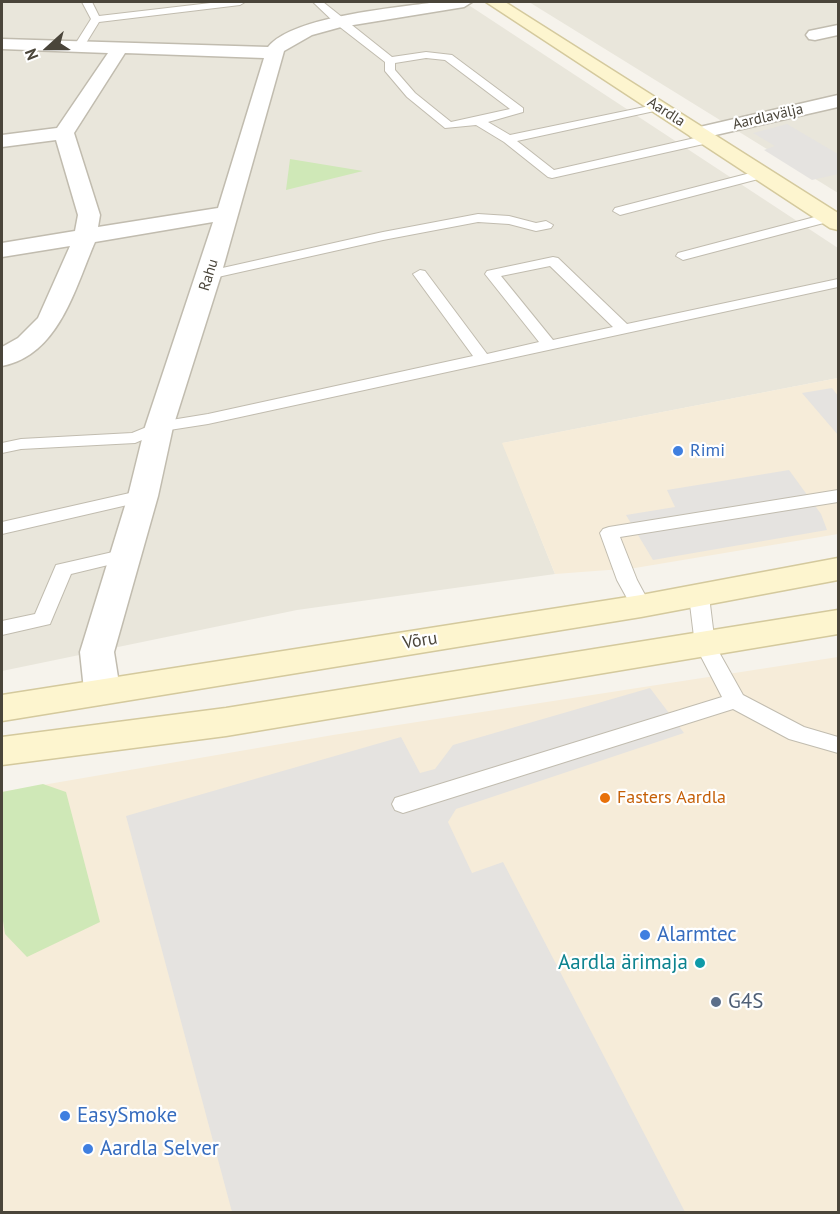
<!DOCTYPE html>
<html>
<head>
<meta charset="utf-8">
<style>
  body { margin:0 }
  #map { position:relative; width:840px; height:1214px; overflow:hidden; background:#f6f3ec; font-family:"PT Sans",sans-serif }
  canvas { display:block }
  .frame { position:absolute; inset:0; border:3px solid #4a453a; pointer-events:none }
  .north { position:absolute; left:18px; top:18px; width:60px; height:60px; -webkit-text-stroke:4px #fff; paint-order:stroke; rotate:249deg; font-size:16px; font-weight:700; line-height:24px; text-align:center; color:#4a453a }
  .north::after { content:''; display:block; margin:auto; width:21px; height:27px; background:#4a453a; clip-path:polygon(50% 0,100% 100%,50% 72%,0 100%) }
</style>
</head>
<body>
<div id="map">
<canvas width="840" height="1214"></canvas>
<div class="frame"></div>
<div class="north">N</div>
</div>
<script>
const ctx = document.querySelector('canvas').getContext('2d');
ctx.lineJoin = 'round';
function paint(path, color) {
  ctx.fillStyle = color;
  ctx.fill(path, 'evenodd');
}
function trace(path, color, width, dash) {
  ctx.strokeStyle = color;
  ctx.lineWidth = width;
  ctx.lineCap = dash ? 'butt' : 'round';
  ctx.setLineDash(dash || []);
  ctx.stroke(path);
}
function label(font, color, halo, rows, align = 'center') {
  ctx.font = font + ' "PT Sans",sans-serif';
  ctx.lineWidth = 4.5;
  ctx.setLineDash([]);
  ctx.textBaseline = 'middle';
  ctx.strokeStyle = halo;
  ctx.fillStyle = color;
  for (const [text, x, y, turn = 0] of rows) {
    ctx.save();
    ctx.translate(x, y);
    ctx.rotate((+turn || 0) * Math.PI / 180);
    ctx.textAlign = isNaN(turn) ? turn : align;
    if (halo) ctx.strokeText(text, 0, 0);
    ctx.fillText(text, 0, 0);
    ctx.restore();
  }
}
const residential = new Path2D(`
  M2,2H464L838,248V378L503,443L555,574L297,610L2,671Z
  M529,2H838V193Z`);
const commercial = new Path2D(`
  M838,378V534L635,568L555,574L502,443Z
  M838,657V1212H2V792L333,735Z`);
const green = new Path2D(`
  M290,159L363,171L286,190Z
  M43,784L66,792L100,922L27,957L5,934L2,914V792Z`);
const parking = new Path2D(`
  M787,124L838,154V174L812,180L764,150L775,146L753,133Z
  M832,388L838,396V435L802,393Z
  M789,470L821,514L827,530L653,560L626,515L675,507L667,490Z
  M650,688L684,733L456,809L448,822L472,873L503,862L685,1212H232L126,816L401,737L420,773L435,769L453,745Z`);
const lane = new Path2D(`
  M82,2H92L99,16L219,2H245L240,5L99,22L83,48L79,49L74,46L91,19Z
  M313,2H323L392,57L426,52L452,55L523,108V112L488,122L510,135L659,104L665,107L659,110L517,141L554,170L708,135L714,139L708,143L552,178L548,177L504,142L476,125L445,128L407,97L385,71V62L336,24ZM426,58L445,60L510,109L451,122L415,93L395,70V63Z
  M762,170L768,174L766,177L620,215L613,211L615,208Z
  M830,213L837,217L835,220L683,260L676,256L678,253Z
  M478,214L509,216L536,223L546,221L553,225L551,228L536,231L509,224L478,222L383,240L209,279L202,275L209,271L383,232Z
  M553,257L558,258L627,324L838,279V287L208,424L163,431L135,443L21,449L2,453V443L21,439L132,433L159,422L208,414L473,356L413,274L420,270L425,271L487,354L539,342L485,274L487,271ZM550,266L613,327L553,340L501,276Z
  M143,490L149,492L152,496L149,500L2,534V522Z
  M838,490V502L620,537L637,580L651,606L648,611L641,613L634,611L617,580L600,533L603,529L609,527Z
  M126,549L133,551L135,555L133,559L71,574L50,624L2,635V621L35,614L56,565Z
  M699,589L706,591L709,596L715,645L743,695L804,727L838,737V753L789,739L733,709L403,813L395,810L392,804L395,798L722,697L695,645L689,596L692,591Z`);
const street = new Path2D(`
  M436,2H472L464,7L341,27L312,35L284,51L221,275L173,427L158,496L114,652L120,690L114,699L102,703L90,699L84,690L80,652L128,496L145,427L213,222L95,242C75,288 59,355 2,366V347L18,338L38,318L70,246L2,257V243L75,231L78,215L56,140L2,147V135L57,128L108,53L2,49V39L268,47C293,16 396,8 436,2ZM125,53L264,58L218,208L98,227L100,215L74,133Z
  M838,25V35L815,40L809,39L806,35L809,31Z
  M838,95V107L698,139L691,137L688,133L691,129Z`);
const secondary = new Path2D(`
  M486,2H505L838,213V230L830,228Z
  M838,558V580L641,617L2,721V695L641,595Z
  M838,610V634L226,736L2,765V737L226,708Z`);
const markers = [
  [678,451,6,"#3f7fe0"],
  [605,798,6,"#e8710a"],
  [645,935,6,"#3f7fe0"],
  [700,963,6,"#0f9aa8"],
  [716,1002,6,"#5c6f8a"],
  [65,1116,6,"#3f7fe0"],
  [88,1149,6,"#3f7fe0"]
];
const farStreetnames = [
  ["Aardla",666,112,33],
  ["Aardlavälja",768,117,-13],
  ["Rahu",209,275,-73]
];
const shopNames = [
  ["Rimi",690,451]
];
const streetNames = [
  ["Võru",420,641,-9]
];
const foodNames = [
  ["Fasters Aardla",617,798]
];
const nearShopnames = [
  ["Alarmtec",657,935],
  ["EasySmoke",77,1116],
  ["Aardla Selver",100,1149]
];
const nearCulturenames = [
  ["Aardla ärimaja",688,963]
];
const nearServicenames = [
  ["G4S",728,1002]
];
paint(residential, '#e9e6db');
paint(commercial, '#f6ecd9');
paint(green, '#cfe8b7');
paint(parking, '#e5e3e0');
trace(lane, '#c1bcaf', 2);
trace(street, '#c1bcaf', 3);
trace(secondary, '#d4c99d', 3);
paint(lane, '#fff');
paint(street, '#fff');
paint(secondary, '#fdf5cf');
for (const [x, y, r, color] of markers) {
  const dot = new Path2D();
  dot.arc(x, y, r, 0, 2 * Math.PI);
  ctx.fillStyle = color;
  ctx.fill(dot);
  trace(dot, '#fff', 2);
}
label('15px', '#4a453a', '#fff', farStreetnames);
label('18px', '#366cbe', '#fff', shopNames, 'left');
label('18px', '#4a453a', '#fff', streetNames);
label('18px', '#c56008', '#fff', foodNames, 'left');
label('21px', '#366cbe', '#fff', nearShopnames, 'left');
label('21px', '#0d838f', '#fff', nearCulturenames, 'right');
label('21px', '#4e5e75', '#fff', nearServicenames, 'left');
</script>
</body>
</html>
